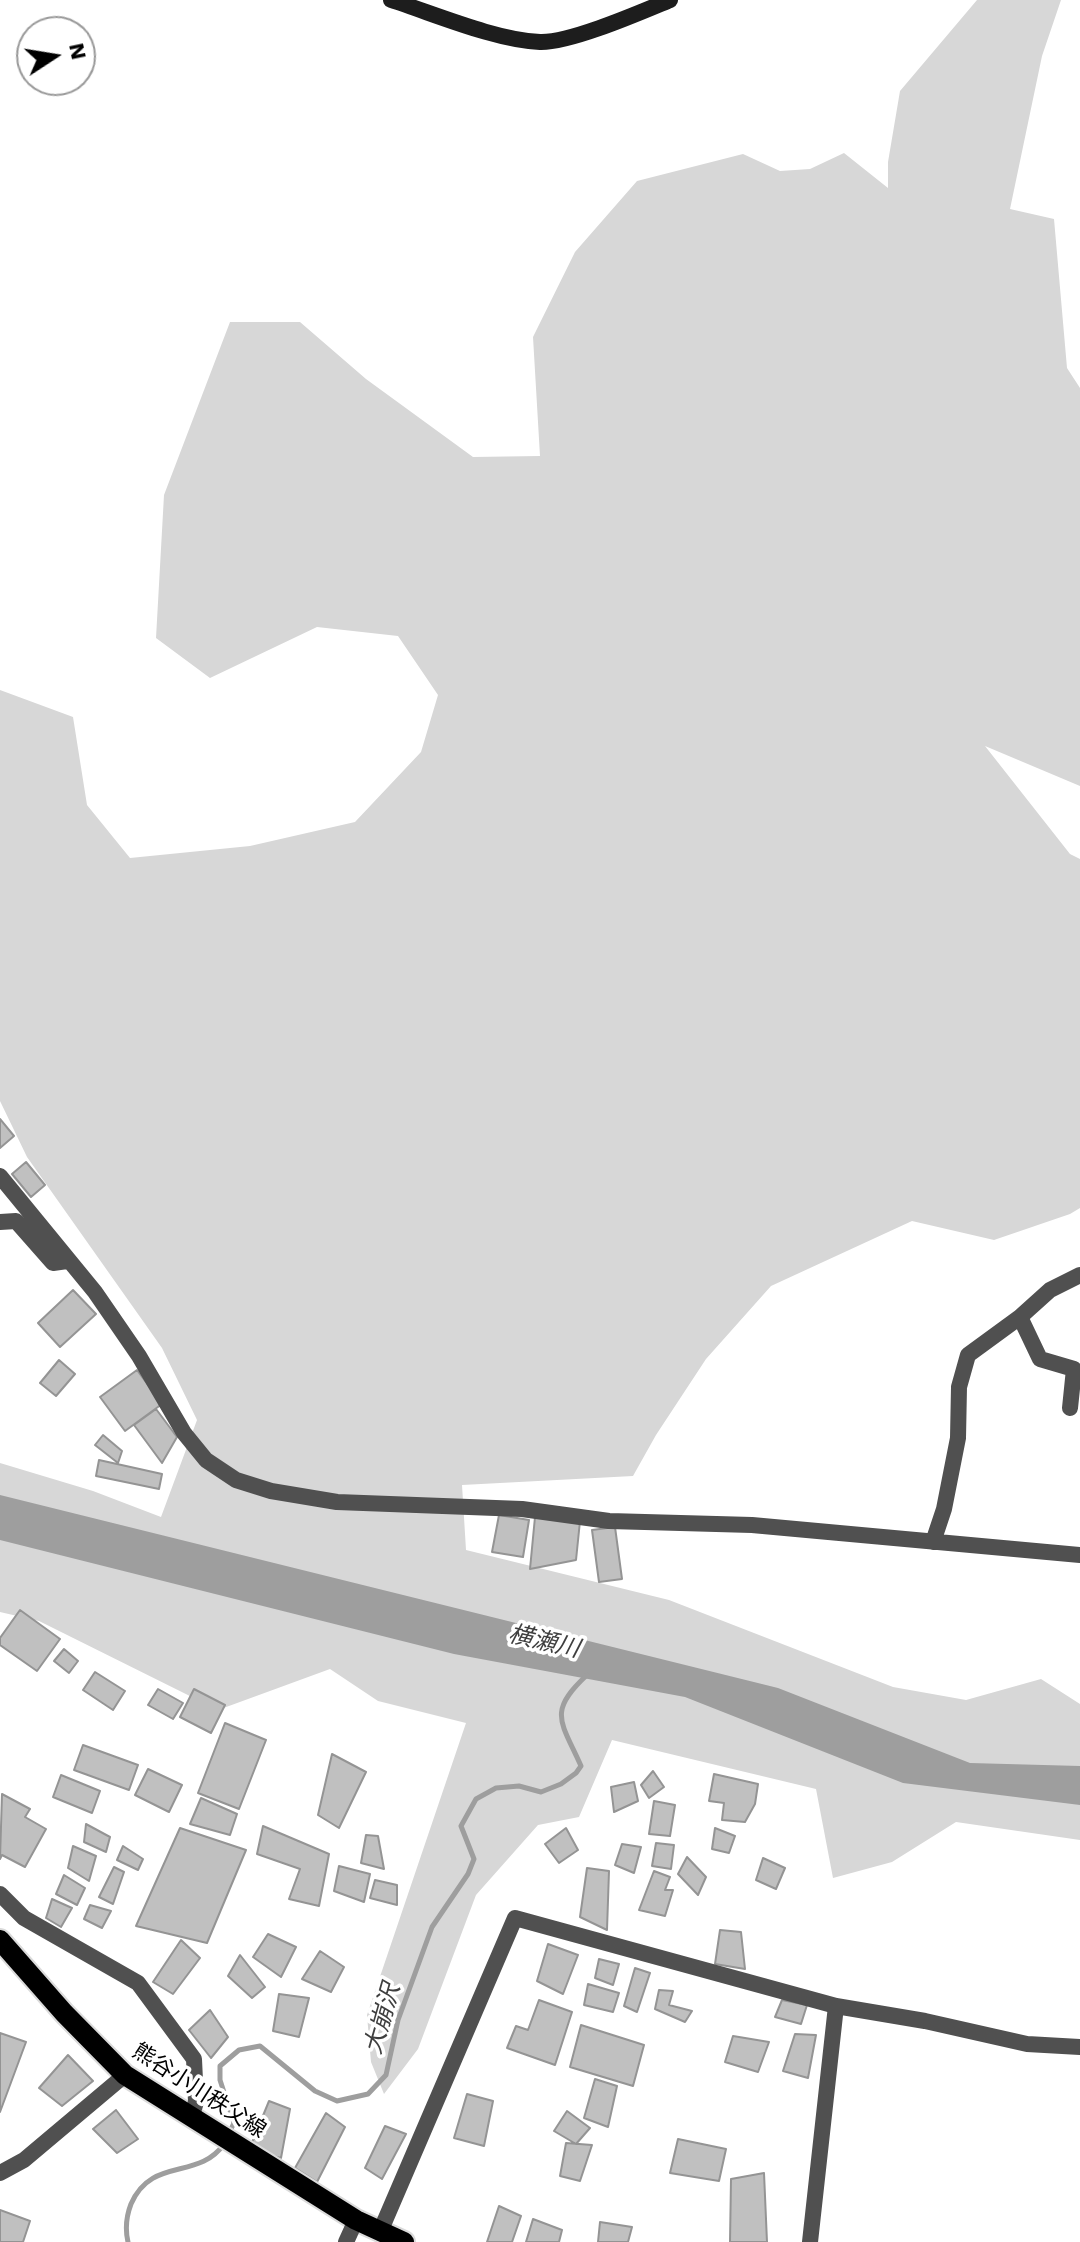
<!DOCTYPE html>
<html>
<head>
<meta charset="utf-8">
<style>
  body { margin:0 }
  #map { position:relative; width:1080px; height:2242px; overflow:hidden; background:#fff; font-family:"Work Sans",sans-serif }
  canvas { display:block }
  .north { position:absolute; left:16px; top:16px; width:80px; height:80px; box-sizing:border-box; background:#fff; border:2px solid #999; border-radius:50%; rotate:78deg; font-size:22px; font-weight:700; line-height:32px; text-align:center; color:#000 }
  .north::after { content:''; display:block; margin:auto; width:28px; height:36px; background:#000; clip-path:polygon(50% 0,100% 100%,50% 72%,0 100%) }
</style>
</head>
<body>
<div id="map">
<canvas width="1080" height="2242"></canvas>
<div class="north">N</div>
</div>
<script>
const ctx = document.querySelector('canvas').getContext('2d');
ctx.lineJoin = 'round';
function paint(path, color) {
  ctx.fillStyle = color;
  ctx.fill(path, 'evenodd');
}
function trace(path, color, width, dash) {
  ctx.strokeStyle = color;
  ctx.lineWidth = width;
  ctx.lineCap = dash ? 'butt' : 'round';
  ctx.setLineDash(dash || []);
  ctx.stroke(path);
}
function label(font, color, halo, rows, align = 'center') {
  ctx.font = font + ' "Work Sans","Noto Sans JP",sans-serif';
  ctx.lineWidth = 7;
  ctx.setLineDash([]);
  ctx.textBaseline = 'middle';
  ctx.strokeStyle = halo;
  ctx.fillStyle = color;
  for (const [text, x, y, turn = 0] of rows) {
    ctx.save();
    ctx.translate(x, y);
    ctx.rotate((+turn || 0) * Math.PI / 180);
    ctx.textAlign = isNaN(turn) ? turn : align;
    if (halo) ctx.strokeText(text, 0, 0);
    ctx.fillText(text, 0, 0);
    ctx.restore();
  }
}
const green = new Path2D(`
  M977,0H1061L1042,56L1010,209L1054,219L1067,368L1080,388V786L985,746L1070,854L1080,859V1208L1070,1214L994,1240L912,1221L771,1286L706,1359L656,1435L633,1476L462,1485L466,1550L669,1600L893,1687L966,1700L1041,1679L1080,1704V1840L956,1822L892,1862L833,1878L816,1789L612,1740L579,1817L538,1825L476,1895L418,2049L384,2094L371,2062L367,2015L466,1723L378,1701L330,1669L218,1710L39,1621L0,1612V1463L93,1491L161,1517L197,1420L162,1348L27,1157L0,1101V690L73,717L87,805L130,858L250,846L355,822L421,752L438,695L398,636L317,627L210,678L156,638L164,495L230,322H300L366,379L473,457L540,456L533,337L575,252L637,181L743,154L780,171L810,169L844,153L888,188V162L900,91Z`);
const water = new Path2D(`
  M0,1495L778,1688L970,1763L1080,1766V1805L903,1783L685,1697L454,1654L0,1540Z`);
const stream = new Path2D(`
  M228,2135L234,2123L220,2080V2066L239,2050L260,2046L315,2091L337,2101L368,2094L386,2075L398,2020L432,1927L468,1874L474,1859L461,1826L476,1799L496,1788L519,1786L541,1792L561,1784L576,1773L581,1766C561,1721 547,1712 587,1675
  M128,2242C125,2229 126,2217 131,2204C152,2156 198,2181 224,2144`);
const building = new Path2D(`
  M0,1119L14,1136L0,1148Z
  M26,1162L45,1185L31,1197L12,1174Z
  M73,1290L96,1314L60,1347L38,1323Z
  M59,1360L75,1374L56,1396L40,1383Z
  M137,1370L162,1404L125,1431L100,1397Z
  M156,1409L177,1437L162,1463L134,1425Z
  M103,1435L122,1451L118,1463L95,1445Z
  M99,1460L162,1474L159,1489L96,1476Z
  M499,1515L529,1520L523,1557L492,1552Z
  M535,1517L580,1521L576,1560L530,1569Z
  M615,1527L622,1579L599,1582L592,1530Z
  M20,1610L60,1639L37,1671L0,1645V1638Z
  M64,1649L78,1661L69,1673L54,1661Z
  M95,1672L125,1691L113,1710L83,1690Z
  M158,1689L183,1703L173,1719L148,1705Z
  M194,1689L225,1705L211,1733L180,1717Z
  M225,1723L266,1740L239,1809L198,1793Z
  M83,1745L138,1765L129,1790L74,1770Z
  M332,1754L366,1772L339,1828L318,1815Z
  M148,1769L182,1785L169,1812L135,1795Z
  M653,1771L664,1787L649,1798L641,1785Z
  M714,1774L758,1784L755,1804L745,1822L722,1820L724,1803L709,1801Z
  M61,1775L100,1791L92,1813L53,1797Z
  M634,1782L638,1801L614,1812L611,1787Z
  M2,1794L30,1809L25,1817L46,1829L25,1867L2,1855L0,1859Z
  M201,1798L237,1814L230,1835L190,1824Z
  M654,1801L675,1805L670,1836L649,1834Z
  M86,1824L110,1837L106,1852L84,1842Z
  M263,1826L329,1854L319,1906L289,1899L300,1869L257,1854Z
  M180,1828L246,1850L207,1943L136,1926Z
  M566,1828L578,1850L559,1863L545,1844Z
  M715,1828L735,1836L729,1853L712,1849Z
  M366,1835L378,1836L384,1869L361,1863Z
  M656,1843L674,1845L671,1869L652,1866Z
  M622,1844L641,1847L634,1873L615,1865Z
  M73,1846L96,1856L89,1881L68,1868Z
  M123,1846L143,1859L138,1870L117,1860Z
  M687,1857L706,1877L698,1895L678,1874Z
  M763,1858L785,1868L776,1889L756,1880Z
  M339,1866L370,1874L364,1902L334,1891Z
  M114,1867L124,1872L113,1904L99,1897Z
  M587,1868L609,1871L607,1930L580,1917Z
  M654,1871L670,1877L665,1890H673L665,1916L639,1910Z
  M64,1875L85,1888L77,1905L56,1894Z
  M375,1880L397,1885V1905L370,1898Z
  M52,1899L72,1908L61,1927L46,1918Z
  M90,1905L111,1911L102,1928L84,1919Z
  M720,1930L741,1932L745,1969L715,1964Z
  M268,1934L296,1947L281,1977L253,1957Z
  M181,1940L200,1958L173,1994L153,1982Z
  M548,1944L578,1955L563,1994L537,1981Z
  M320,1951L344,1967L331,1992L302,1979Z
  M240,1955L265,1987L252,1998L228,1976Z
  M599,1959L619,1964L613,1985L595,1978Z
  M635,1968L650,1973L637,2012L624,2006Z
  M588,1984L619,1993L613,2012L584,2005Z
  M659,1990L673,1991L669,2005L692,2011L685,2022L655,2009Z
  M279,1994L309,1998L299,2037L273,2031Z
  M539,2000L572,2012L555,2065L507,2048L516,2026L528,2030Z
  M782,2000L807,2005L801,2024L775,2017Z
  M210,2010L228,2037L211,2058L189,2030Z
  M581,2025L644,2045L633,2086L570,2067Z
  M0,2033L26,2042L0,2112Z
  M795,2034L816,2035L808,2078L783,2071Z
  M733,2036L769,2042L758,2072L725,2062Z
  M68,2055L93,2081L62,2106L39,2088Z
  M595,2079L617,2086L608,2127L584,2118Z
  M467,2094L493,2101L484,2146L454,2138Z
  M269,2101L290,2109L281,2158L249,2150Z
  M116,2110L138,2139L117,2153L93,2129Z
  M567,2111L590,2128L576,2144L554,2131Z
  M326,2113L345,2127L317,2182L295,2168Z
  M385,2126L406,2134L382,2179L365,2168Z
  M678,2139L726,2149L719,2181L670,2173Z
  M566,2143L592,2145L580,2181L560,2176Z
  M764,2173L767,2242H730L731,2179Z
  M499,2206L521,2216L512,2242H487Z
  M0,2210L30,2221L23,2242H0Z
  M533,2219L562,2230L559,2242H526Z
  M600,2222L632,2227L628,2242H598Z`);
const street = new Path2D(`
  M0,1176L95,1292L139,1356L184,1433L206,1460L236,1480L271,1491L337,1502L522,1509L609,1521L752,1525L1080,1555
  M0,1222L16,1221L53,1263L67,1261
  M1020,1317L1040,1359L1074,1369L1070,1408
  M933,1542L944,1509L958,1438L959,1387L968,1355L1020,1317L1050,1290L1080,1275
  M0,1894L24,1918L138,1983L194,2059L196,2102L191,2118
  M0,2173L24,2160L125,2075
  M380,2232L515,1918L836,2006L925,2021L1027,2044L1080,2047
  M346,2242L356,2220
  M810,2242L836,2006`);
const secondary = new Path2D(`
  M391,0C435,14 495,40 540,42C570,43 641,12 670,0`);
const primary = new Path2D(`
  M0,1940L64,2013L125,2075L356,2220L404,2242`);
const streetNames = [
  ["熊谷小川秩父線",199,2091,33]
];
const waterNames = [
  ["横瀬川",544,1642,13],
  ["大崩沢",383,2019,-74]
];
paint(green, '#d7d7d7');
paint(water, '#9e9e9e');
trace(stream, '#9e9e9e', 5);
paint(building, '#c0c0c0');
trace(building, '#949494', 2);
trace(primary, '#dbdbdb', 24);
trace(street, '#505050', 16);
trace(secondary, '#1d1d1d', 16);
trace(primary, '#000', 20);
label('22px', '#000', '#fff', streetNames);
label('italic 24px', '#3f3f3f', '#fff', waterNames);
</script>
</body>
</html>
